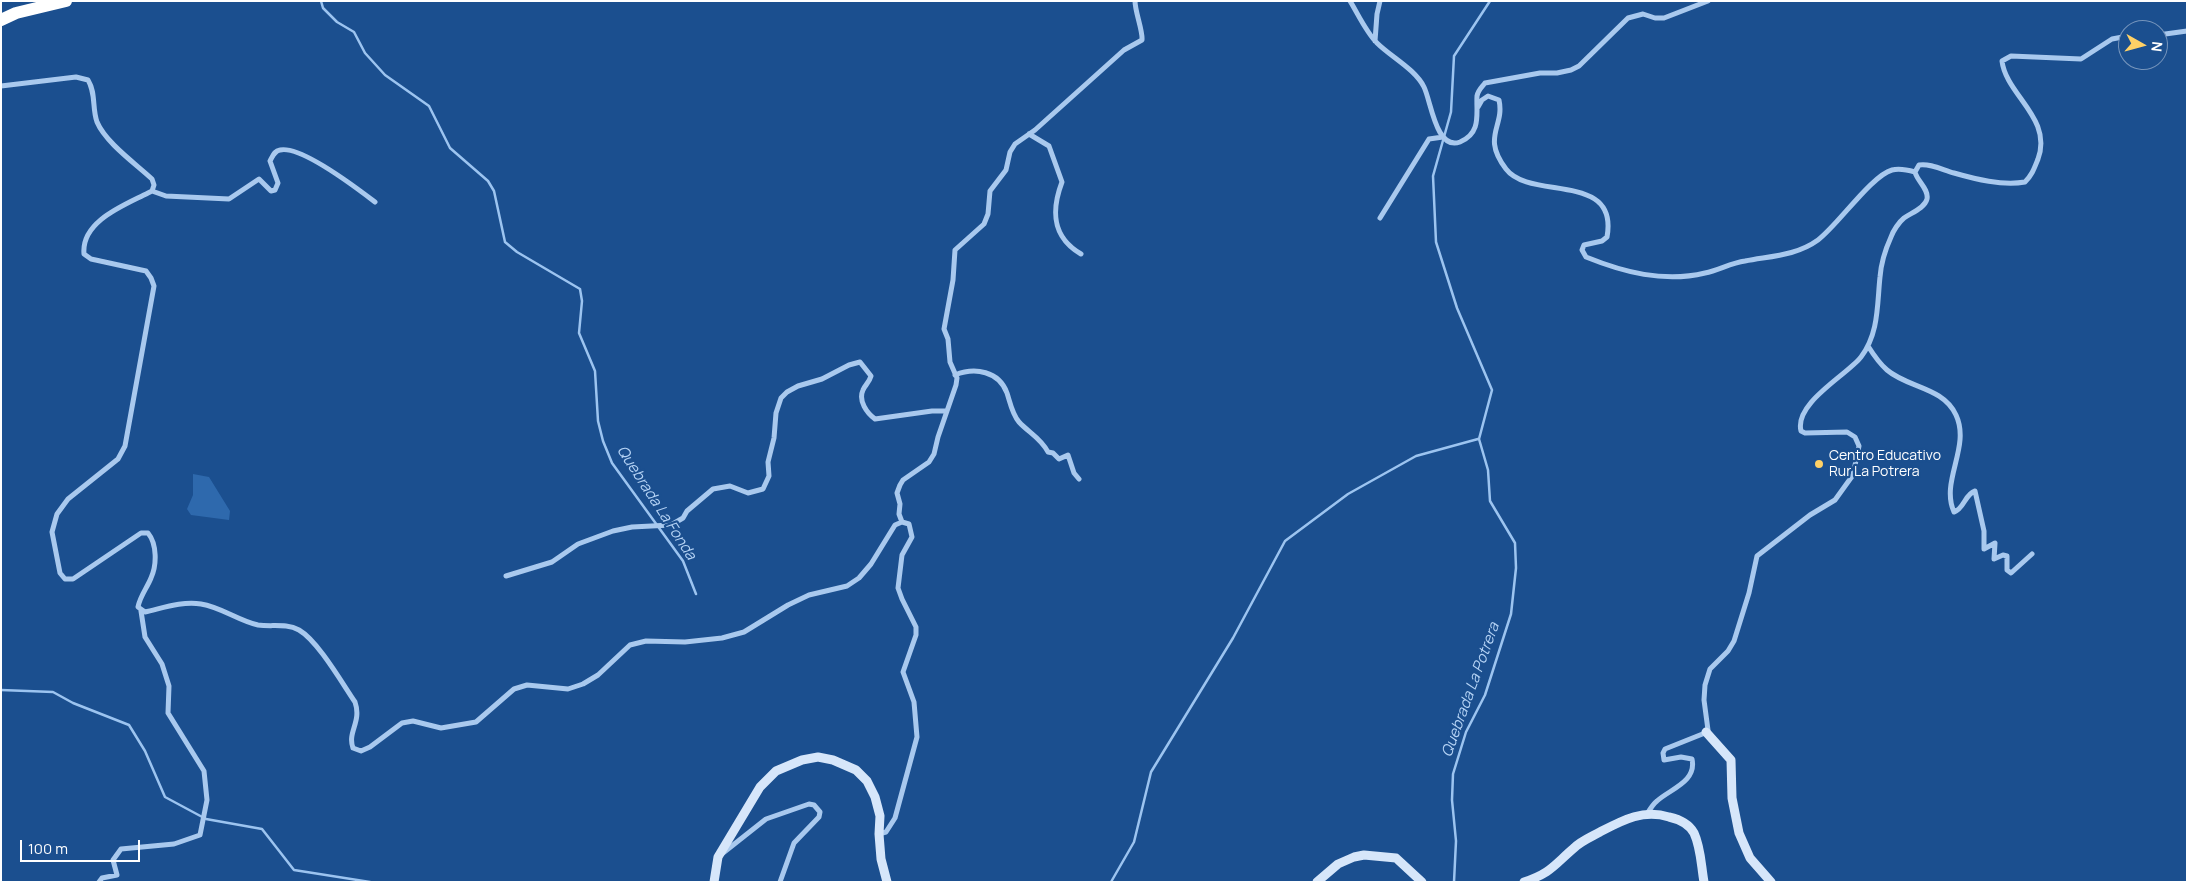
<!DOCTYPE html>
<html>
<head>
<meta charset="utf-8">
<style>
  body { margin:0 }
  #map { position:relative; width:2188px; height:883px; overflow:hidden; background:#1b4f8f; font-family:Manrope,sans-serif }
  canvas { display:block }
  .frame { position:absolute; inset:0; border:2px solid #fff; pointer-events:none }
  .north { position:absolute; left:2118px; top:20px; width:50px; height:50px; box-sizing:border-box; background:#1b4f8f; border:1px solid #7695bc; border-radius:50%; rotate:97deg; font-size:14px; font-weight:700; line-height:20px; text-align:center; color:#fff }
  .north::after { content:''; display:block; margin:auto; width:18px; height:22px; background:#ffd166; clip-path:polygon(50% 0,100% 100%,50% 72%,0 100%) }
  .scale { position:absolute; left:20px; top:840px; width:120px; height:22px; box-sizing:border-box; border:2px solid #fff; border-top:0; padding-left:6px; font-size:15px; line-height:18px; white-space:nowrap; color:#fff; -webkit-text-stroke:4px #1b4f8f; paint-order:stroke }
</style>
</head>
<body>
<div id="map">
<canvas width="2188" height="883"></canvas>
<div class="frame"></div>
<div class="north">N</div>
<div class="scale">100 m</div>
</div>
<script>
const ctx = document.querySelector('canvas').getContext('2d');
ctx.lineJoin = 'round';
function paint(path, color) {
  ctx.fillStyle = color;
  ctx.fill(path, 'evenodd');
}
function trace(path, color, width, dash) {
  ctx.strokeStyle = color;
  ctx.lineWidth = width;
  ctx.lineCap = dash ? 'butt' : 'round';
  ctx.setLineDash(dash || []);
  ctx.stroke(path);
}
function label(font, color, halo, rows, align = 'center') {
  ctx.font = font + ' Manrope,sans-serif';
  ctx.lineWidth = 4.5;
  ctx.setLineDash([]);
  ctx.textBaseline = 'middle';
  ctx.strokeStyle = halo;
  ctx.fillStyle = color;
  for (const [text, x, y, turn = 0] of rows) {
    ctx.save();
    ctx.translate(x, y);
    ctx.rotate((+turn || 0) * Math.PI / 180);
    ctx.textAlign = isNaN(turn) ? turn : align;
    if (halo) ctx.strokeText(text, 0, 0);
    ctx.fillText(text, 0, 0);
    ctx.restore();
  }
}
const green = new Path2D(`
  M193,474L209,477L230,511L229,520L191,515L187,509L193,495Z`);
const stream = new Path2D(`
  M321,1L323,8L337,22L354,32L365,53L385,75L429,106L450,148L488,181L494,191L505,242L517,252L580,289L582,301L579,333L595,371L598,421L603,441L612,463L683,561L696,594
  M1,690L53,692L73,703L129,725L145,751L165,797L206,819L262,829L294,870L370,882
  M1111,882L1134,842L1151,772L1233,638L1285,541L1348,494L1416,456L1478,439
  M1454,882L1456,841L1452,800L1453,774L1466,732L1485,695L1511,614L1516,568L1515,543L1490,501L1488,470L1479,439L1492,390L1457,308L1436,242L1433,176L1451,112L1454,56L1490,1`);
const street = new Path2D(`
  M1350,1C1358,14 1366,32 1377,43C1391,57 1415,69 1424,87C1431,101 1436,151 1460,142C1482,133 1476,113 1477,96C1478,90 1482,87 1485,83L1540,73H1557L1571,70L1579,66L1628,18L1643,14L1655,18H1664L1708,1
  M2158,35L2187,31
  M1375,41L1377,14L1380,1
  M1,86L76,77L88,80C96,93 92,108 97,122C106,143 136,164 152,179L154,185L152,191L148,193C125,205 81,221 84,254L91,259L146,271L151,278L154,286L125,446L118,459L68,499L57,514L52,532L60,573L65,579H73L141,533H148C157,544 157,565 151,578C147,588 140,596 138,607L145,612C163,608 182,601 201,604C221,607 239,621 258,625C272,627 286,623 299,630C318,641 342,683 355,702C362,722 347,732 353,748L361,751L370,747L402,723L413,721L441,728L476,722L514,689L527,685L568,689L583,684L598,675L630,645L646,641L685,642L722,638L744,632L788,605L809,595L847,586L859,578L871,564L895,525L902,522L909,524L912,537L902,555L898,588L902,599L916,627V635L903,672L914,702L917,737L895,818L886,832L879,834
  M1478,107L1482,100L1488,96L1499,100C1505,127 1481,136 1506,169C1530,201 1619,171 1607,237L1602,241L1584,245L1582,250L1586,257C1623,272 1664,283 1705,273C1719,270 1731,263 1745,261C1770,256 1796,256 1818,240C1838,225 1871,176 1892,170C1900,168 1908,170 1915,172
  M1029,134L1049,146L1062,182C1051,211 1052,237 1081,254
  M152,191L166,196L229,199L259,179L271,191L275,190L278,183L270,161C273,156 274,151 280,150C301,145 358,189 375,202
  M1380,218L1429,139L1443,137
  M1868,346C1873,354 1879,363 1887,370C1908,388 1943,387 1956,415C1971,447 1940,481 1954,512C1964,509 1965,494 1975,491L1984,531V549L1995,543L1994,559L2003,555L2007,556V570L2011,573L2032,554
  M955,375C975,367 999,371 1007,393C1010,402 1012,414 1019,422C1028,432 1041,438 1048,452L1053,453L1059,459L1068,455L1074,473L1079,479
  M902,522L899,514L900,504L897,493L900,485L903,480L929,462L934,454L938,437L956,385L957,378L950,362L948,339L944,329L953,280L955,250L984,224L988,214L990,191L1006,170L1010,152L1015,144L1035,130L1124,50L1142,40C1143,31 1135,12 1135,1
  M506,576L552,562L578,544L613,531L632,527L671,525L683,518L687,511L713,489L730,486L748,493L763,489L769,476L768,462L774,438L776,413L781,398L787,392L798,386L822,379L849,365L860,362L871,376C869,383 865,385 863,390C858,401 867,413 875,419L932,411H947
  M1647,814C1650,809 1653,804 1657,801C1670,789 1697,782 1692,759L1681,757L1664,760L1663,753L1665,749L1705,733L1708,730L1704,700L1705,685L1710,669L1728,651L1734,641L1749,593L1757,556L1810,515L1835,500L1853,475L1859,446L1855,437L1847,432L1805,433L1801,431C1794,403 1847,375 1861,357C1879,333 1877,305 1880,277C1881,264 1886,248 1891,237C1893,231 1899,222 1904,218C1911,213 1925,208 1927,199C1929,189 1917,181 1915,172L1919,165C1930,163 1943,170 1954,173C1975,179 2002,186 2025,182C2032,175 2034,169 2038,159C2053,118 2006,95 2002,61L2011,56L2081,59L2112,39L2128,36
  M723,853L766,819L809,804L814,805L820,812L819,817L794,843L780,882
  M99,882L102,878L117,875L113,860L121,849L174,844L200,835L207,800L204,771L168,713L169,686L162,664L145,637L141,611`);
const secondary = new Path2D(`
  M1706,732L1731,760L1732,798L1739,833L1750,858L1771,882
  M714,882L718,857L760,787L776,771L802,760L818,757L833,760L856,770L867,781L875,797L880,816L879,834L881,859L887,882
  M1317,882L1338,864L1354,857L1364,855L1396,858L1422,882
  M1524,882C1551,873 1554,865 1574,848C1581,841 1591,837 1600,832C1623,820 1643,809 1669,817C1678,819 1689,824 1694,833C1701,848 1701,865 1704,882`);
const highway = new Path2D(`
  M1,20L16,13L66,1`);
const markers = [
  [1819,464,5,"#ffd166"]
];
const poiNames = [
  ["Centro Educativo",1829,456],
  ["Rur La Potrera",1829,472]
];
const waterNames = [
  ["Quebrada La Fonda",656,503,57],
  ["Quebrada La Potrera",1471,690,-70]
];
paint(green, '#2e69ad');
trace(stream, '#9cc4f0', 2.5);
trace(street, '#a9c9ee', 5);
trace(secondary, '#d6e6fa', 9);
trace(highway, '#fff', 12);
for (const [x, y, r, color] of markers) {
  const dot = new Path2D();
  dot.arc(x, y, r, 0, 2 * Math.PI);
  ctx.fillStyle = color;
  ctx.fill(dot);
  trace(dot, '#1b4f8f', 2);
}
label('14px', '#fff', '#1b4f8f', poiNames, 'left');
label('italic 15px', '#b5d3f5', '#1b4f8f', waterNames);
</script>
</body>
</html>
